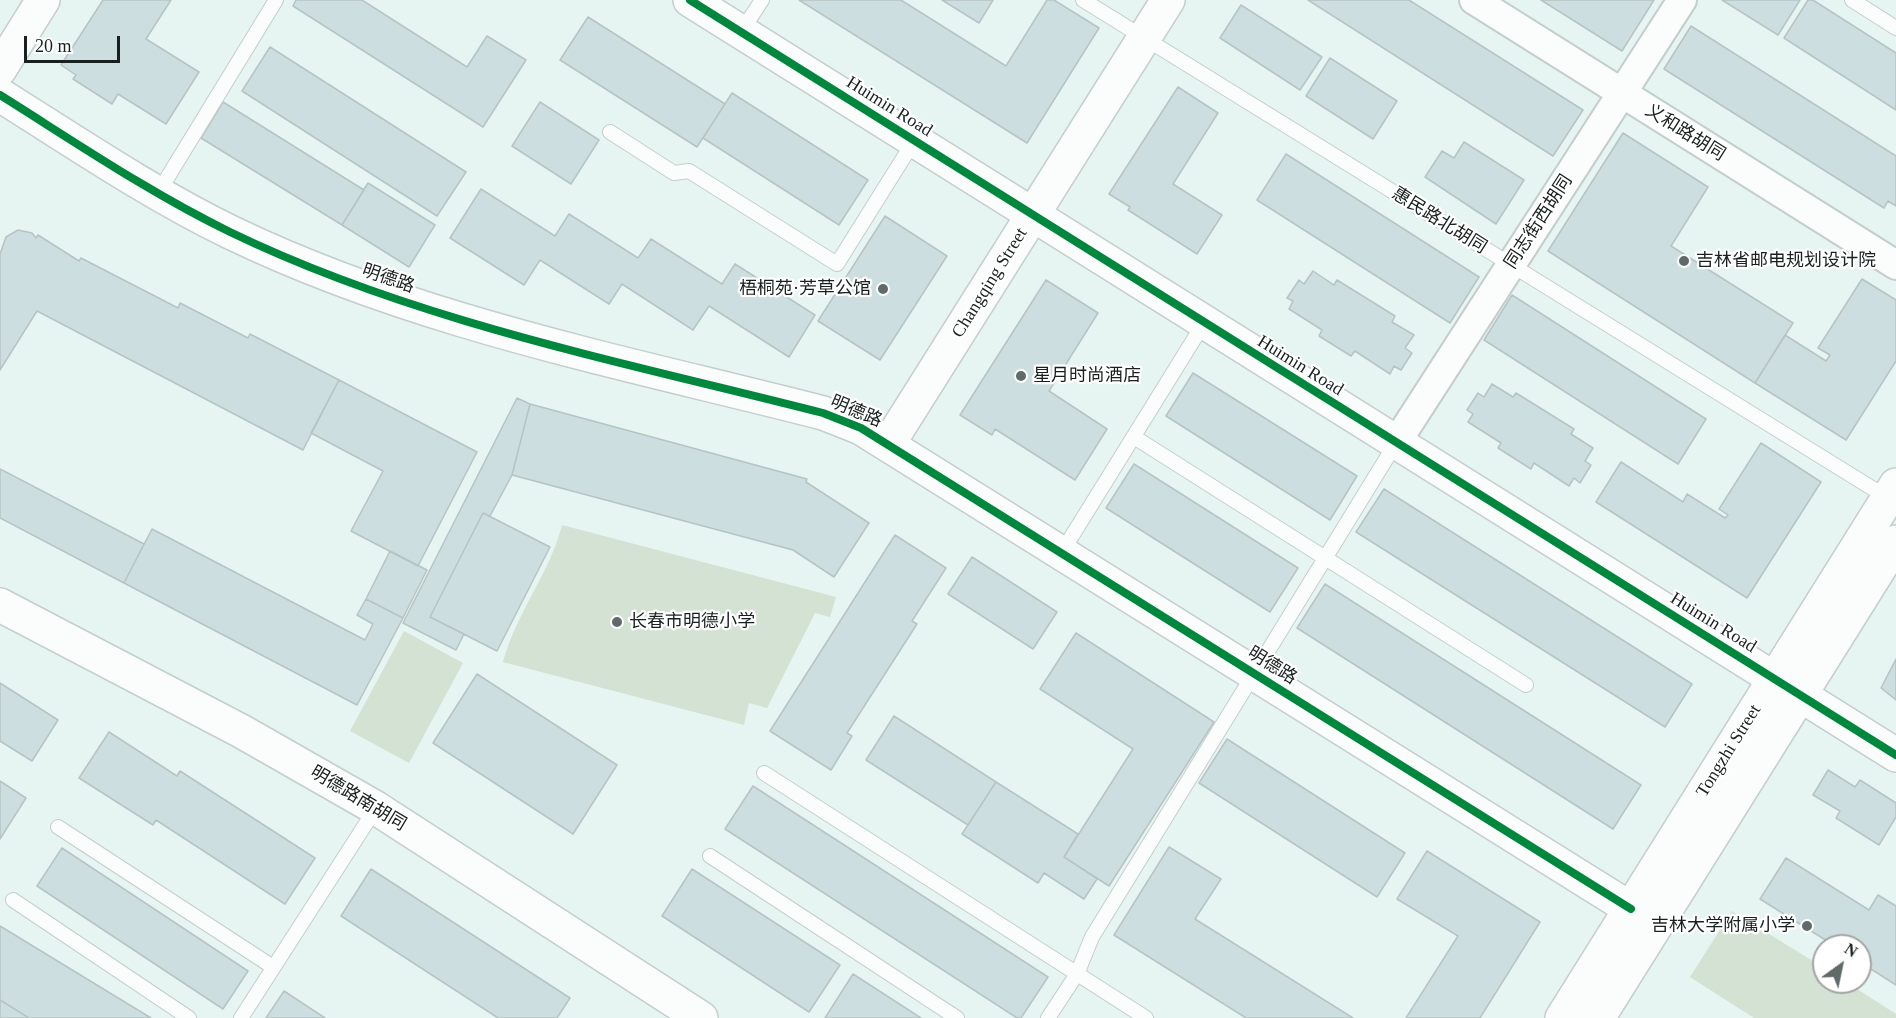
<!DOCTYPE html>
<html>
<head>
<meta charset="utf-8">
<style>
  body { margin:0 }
  #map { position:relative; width:1896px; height:1018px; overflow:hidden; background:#e6f4f2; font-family:"Times New Roman",serif }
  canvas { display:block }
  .north { position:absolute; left:1812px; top:934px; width:60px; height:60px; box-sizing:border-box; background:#fff; border:2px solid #a3a6a5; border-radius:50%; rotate:33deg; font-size:16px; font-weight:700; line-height:24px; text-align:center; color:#18211f }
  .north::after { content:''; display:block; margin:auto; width:21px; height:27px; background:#606b69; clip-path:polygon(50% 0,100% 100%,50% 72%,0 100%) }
  .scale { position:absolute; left:24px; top:36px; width:96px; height:27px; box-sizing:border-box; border:3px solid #18211f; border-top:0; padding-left:8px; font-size:18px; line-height:21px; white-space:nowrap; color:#18211f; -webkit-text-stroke:4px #fff; paint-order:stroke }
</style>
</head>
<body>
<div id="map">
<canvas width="1896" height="1018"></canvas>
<div class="north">N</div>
<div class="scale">20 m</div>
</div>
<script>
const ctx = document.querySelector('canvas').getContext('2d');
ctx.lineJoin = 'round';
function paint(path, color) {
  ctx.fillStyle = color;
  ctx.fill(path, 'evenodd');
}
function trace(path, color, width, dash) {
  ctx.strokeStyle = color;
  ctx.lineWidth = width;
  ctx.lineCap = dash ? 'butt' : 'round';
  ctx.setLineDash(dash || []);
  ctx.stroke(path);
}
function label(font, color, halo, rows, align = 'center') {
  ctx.font = font + ' "Times New Roman","Noto Sans SC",serif';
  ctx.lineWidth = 4.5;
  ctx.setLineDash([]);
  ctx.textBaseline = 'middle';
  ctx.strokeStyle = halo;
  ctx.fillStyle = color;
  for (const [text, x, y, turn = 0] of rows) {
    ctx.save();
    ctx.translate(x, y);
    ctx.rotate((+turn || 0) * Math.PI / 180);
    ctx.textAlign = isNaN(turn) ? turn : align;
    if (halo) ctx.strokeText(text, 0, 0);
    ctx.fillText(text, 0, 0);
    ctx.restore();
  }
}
const green = new Path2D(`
  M562,525L836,597L830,617L815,613L767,708L749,703L744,725L503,662C516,613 550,573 562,525Z
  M404,631L463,663L409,763L350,731Z
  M1732,911L1824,968V982H1846L1896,1014V1018H1754L1690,977Z`);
const building = new Path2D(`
  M103,0H171L146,39L199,72L166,124L118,94L112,104L73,79L76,75L61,65Z
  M296,0H362L467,67L487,36L526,60L483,127L293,6Z
  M799,0H901L1006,66L1047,0H1054L1099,28L1027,143Z
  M942,0H993L979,23Z
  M1308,0H1409L1583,110L1553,156Z
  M1541,0H1654L1622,51Z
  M1722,0H1800L1778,35Z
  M1808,0H1813L1896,53V110L1784,38Z
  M1241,5L1322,57L1300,90L1220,38Z
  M588,17L725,104L697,147L560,60Z
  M1691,26L1896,156V206L1888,201L1884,208L1664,69Z
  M270,47L466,172L437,216L242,91Z
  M1330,58L1397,101L1373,139L1306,96Z
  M1178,87L1218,113L1173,184L1222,215L1197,254L1128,210L1130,207L1109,194Z
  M732,93L868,180L839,225L703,138Z
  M223,102L364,190L342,225L201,138Z
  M540,102L599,140L571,184L512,146Z
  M1623,133L1708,187L1671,246L1793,323L1755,383L1548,251Z
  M1464,142L1524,180L1496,224L1425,177L1442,151L1454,158Z
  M1286,154L1479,277L1450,323L1257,200Z
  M368,183L435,225L409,267L342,225Z
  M481,189L555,236L569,214L638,258L651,239L722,284L735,264L815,315L789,357L709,306L693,330L622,284L609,304L540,260L524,285L450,238Z
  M885,216L947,256L880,360L818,321Z
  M18,230L32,233L36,238L38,235L79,261L81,258L178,308L180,303L248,338L250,334L339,380L303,450L37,311L0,370V254L6,237Z
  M1313,271L1334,285L1337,280L1395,316L1392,322L1414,335L1405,348L1412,353L1401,370L1394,366L1390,374L1355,351L1351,356L1319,336L1322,330L1289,309L1293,301L1287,298L1299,280L1304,284Z
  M1862,279L1896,300V361L1846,440L1755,383L1785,335L1826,361L1830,355L1818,348Z
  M1046,280L1098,313L1049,391L1107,429L1075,480L995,429L992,435L960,415Z
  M1512,295L1706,419L1678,464L1484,340Z
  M1193,373L1357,476L1330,520L1166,416Z
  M339,380L477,452L418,566L351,531L383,471L311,433Z
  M1492,384L1513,397L1516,393L1574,429L1571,434L1593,448L1585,461L1591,465L1580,483L1574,478L1569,486L1534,463L1531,469L1498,448L1501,443L1468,422L1473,414L1467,410L1478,393L1484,397Z
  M517,398L530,404L512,475L490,516L483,513L430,617L464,634L456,650L403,623Z
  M530,404L807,479L806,482L869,523L834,577L793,550L512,475Z
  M1761,443L1821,482L1747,598L1596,502L1621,462L1683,502L1687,494L1725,518L1728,515L1719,509Z
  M1134,464L1298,568L1270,612L1106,508Z
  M0,469L144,544L124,583L0,518Z
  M1384,489L1692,684L1665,727L1356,532Z
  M483,513L550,547L497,651L430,617Z
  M152,529L365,640L373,624L357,615L366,599L403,618L357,705L124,583Z
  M895,535L946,568L912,621L917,624L847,733L852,736L831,770L770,731Z
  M390,551L427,570L403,618L366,599Z
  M972,557L1057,612L1033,649L948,594Z
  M1325,584L1641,785L1613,829L1297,628Z
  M1076,633L1214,722L1109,886L1064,857L1133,749L1040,689Z
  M1896,659V700L1881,688Z
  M477,674L617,765L573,834L433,743Z
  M0,683L58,720L32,761L0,741Z
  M894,716L996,782L968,825L866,760Z
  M109,732L177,776L180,771L315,858L285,904L156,820L153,825L79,778Z
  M1227,739L1405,853L1377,897L1199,783Z
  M1828,770L1855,787L1860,780L1896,803V817L1879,845L1836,818L1840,811L1813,795Z
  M0,781L26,798L0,839Z
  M996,782L1078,834L1064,857L1097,879L1084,899L1044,873L1038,883L962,834Z
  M753,786L1048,977L1021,1018H1017L725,829Z
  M1169,847L1221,879L1195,919L1353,1018H1246L1114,935Z
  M62,848L248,971L223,1009L37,886Z
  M1427,851L1540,922L1480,1018H1406L1458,936L1397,899Z
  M1786,858L1869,910L1878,895L1896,906V985L1860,962V946H1835L1760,899Z
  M371,869L570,998L557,1018H498L341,916Z
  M692,869L840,965L809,1012L662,916Z
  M0,926L151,1018H29L0,1000Z
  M853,974L921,1018H825Z
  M284,991L325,1018H266Z
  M0,1000L29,1018H0Z`);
const service = new Path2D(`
  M1083,0L1888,498
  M1852,0L1896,28
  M741,32L762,0
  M610,132L674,173L689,171L837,264L914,141
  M158,193L276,0
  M1134,437L1526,685
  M1062,552L1204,323
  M764,773L1146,1018
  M58,827L273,967
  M710,856L957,1018
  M13,900L189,1018
  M241,1018L376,808
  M1048,1018L1077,974L1092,937L1396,443`);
const minor = new Path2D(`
  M1474,0L1896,265
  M1396,443L1682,0`);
const tertiary = new Path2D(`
  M690,0L1896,755
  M0,69L43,0
  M0,95C75,142 150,193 230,232C416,322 624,362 823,413L861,428L1631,909
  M889,443L1168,0
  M0,605L241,731L376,808L701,1018`);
const secondary = new Path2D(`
  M1562,1018L1896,485
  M1598,1018L1896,542`);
const cycleway = new Path2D(`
  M690,0L1896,755
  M0,95C75,142 150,193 230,232C416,322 624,362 823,413L861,428L1631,909`);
const markers = [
  [1684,261,6,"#606b69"],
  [883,289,6,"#606b69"],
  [1021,376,6,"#606b69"],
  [617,622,6,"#606b69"],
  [1807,926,6,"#606b69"]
];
const streetNames = [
  ["Huimin Road",889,107,32],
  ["义和路胡同",1685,133,32],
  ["惠民路北胡同",1439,221,32],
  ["同志街西胡同",1539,222,-57],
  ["明德路",388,279,19],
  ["Changqing Street",990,283,-58],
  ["Huimin Road",1300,366,32],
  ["明德路",856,412,23],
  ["Huimin Road",1713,623,32],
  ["明德路",1272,666,32],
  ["Tongzhi Street",1729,751,-58],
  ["明德路南胡同",358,799,31]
];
const poiNames = [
  ["吉林省邮电规划设计院",1696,261],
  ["梧桐苑·芳草公馆",871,289,"right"],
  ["星月时尚酒店",1033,376],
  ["长春市明德小学",629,622],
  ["吉林大学附属小学",1795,926,"right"]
];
paint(green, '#d3e2d2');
paint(building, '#ccdedf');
trace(building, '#b8c3c3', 1.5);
trace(service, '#c4cecc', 16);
trace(minor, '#c4cecc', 32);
trace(tertiary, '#c4cecc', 36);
trace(secondary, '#c4cecc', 36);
trace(service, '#fbfdfd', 14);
trace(minor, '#fbfdfd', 28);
trace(tertiary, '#fbfdfd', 33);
trace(secondary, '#fbfdfd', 33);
trace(cycleway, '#00873e', 8);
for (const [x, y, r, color] of markers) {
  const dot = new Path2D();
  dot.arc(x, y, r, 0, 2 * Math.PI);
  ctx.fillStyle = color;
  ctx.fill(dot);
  trace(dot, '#fff', 2);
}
label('18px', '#18211f', '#fff', streetNames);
label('18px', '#18211f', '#fff', poiNames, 'left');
</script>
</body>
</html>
